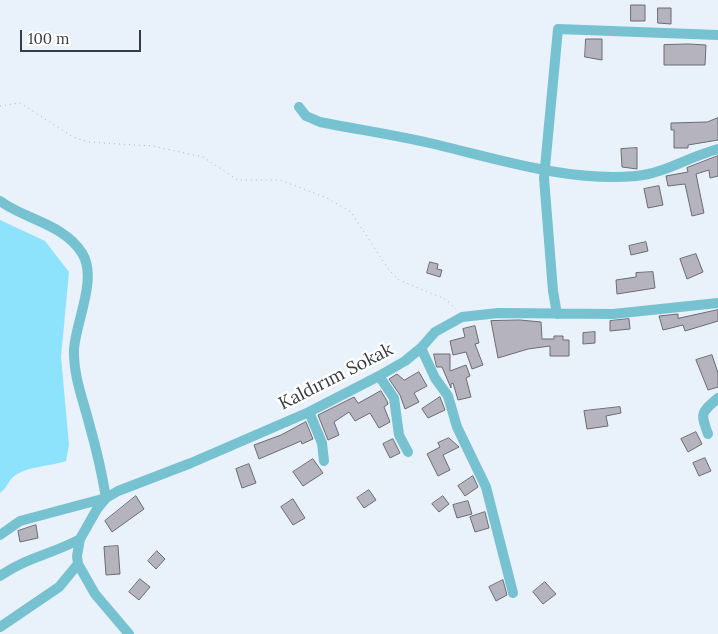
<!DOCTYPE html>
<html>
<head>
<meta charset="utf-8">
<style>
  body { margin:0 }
  #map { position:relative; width:718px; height:634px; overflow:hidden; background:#e9f1fa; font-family:Lora,serif }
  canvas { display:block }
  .scale { position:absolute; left:20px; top:30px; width:121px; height:22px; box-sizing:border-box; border:2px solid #383c3f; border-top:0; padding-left:6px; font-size:15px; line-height:18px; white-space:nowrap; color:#383c3f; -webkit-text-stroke:4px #fff; paint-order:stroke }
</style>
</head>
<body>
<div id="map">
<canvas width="718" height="634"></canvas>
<div class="scale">100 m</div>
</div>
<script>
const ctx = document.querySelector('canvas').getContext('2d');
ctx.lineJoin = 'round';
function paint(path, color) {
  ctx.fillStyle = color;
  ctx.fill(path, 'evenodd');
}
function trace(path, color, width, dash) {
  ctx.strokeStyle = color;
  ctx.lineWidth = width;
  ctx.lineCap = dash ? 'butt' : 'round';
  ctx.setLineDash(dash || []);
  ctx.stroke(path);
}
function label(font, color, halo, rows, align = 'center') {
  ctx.font = font + ' Lora,serif';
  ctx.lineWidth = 5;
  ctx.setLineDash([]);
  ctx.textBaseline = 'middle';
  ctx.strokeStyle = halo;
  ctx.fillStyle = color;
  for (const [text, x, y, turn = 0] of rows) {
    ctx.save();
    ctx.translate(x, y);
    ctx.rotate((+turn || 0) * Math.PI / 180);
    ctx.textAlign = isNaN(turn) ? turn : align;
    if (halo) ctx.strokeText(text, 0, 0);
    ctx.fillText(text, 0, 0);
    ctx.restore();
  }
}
const water = new Path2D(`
  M0,220L45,241L69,272L61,357L69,445L66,461C51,466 24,467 13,477C8,482 6,489 0,493Z`);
const building = new Path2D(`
  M631,5H645V21H631Z
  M658,8H671V24L658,23Z
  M586,39H602V60L585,57Z
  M689,44L706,45L705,65H664V45Z
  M718,118V140L688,145V148H674V130H671V123L707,122Z
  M637,148V169L622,167L621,149Z
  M718,156V176L710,178L709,170L696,174L704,213L692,216L685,184L668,186L666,176L688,172L687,168Z
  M659,186L663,205L648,208L644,189Z
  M646,242L648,251L631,255L629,246Z
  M696,254L703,272L687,279L680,259Z
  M430,262L438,264L437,269L442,270L440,277L427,273Z
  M653,272L655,288L617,294L616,280L636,277V273Z
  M718,310V321L685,331L683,325L663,330L659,316L678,314V318Z
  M629,319L630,329L610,331V321Z
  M520,320L541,322L542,339H554V336H563V340H569V356H550V346L528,349L498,358L491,321Z
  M475,326L479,343L475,344L483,365L472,369L466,352L453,355L450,341L465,337L463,329Z
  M595,332V343L583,344V333Z
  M434,354H450V371L466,365L470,376L466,378L471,397L458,400L453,383L451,384V388L442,367H437Z
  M712,355L718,373V387L708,390L696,360Z
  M419,372L427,386L414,393L419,402L405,409L400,395L389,379L397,374L404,380Z
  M381,391L387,401L388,404L384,407L390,422L379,428L370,413L355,421L349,412L334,422L339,435L328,440L318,415L354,397L358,403Z
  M440,397L445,410L428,418L422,409Z
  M620,407L621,413L606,416L608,426L587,429L584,411Z
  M306,422L313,439L302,444L301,441L259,459L254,445L281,435Z
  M696,432L702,444L688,452L681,439Z
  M449,438L459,447L443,455L450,470L438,476L427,454L440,447L438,443Z
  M393,439L400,453L390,458L383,444Z
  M705,458L711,471L699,476L693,463Z
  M313,459L323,473L303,486L293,472Z
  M249,464L256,483L242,488L236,469Z
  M473,476L478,487L465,496L458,486Z
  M369,490L376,500L364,508L357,498Z
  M136,496L144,509L112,532L105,521Z
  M443,496L449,504L439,512L432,504Z
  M293,499L305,518L293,525L281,507Z
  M468,501L472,514L457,518L453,505Z
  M485,512L489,528L475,532L470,517Z
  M36,525L38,538L20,542L18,531Z
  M118,546L120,574L106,575L104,547Z
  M157,551L165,559L156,569L148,561Z
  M140,579L150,587L139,600L129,592Z
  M503,580L507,595L496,601L489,587Z
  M545,582L556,594L543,604L533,592Z`);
const path = new Path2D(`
  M0,106L20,103L73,137L88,142L152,146L203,157L238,180H280L327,198L351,212L389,270L399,280L445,299L456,309`);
const minor = new Path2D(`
  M299,107L306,116L320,122C360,130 402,136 442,146C504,161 572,182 636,176C663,174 690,156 718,149
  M0,201C26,220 64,224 82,253C98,278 76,321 74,349C73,376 84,402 90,427C97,451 102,474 106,498L20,521L0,535
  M557,314L553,291L544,178L558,29L718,35
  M421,348L435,378L448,396L457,427L486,487L513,593
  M379,376L394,398L399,435L408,452
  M309,412L322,443L324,461
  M708,434C700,412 701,413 718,398
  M0,576C27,557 53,554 80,539
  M0,627L59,587L78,564
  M129,634L95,594L78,564L77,556L80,539L97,509L106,498L118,491L191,463L309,412L379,376L405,361L421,348L435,332L462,317L498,313L613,314L718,303`);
const streetNames = [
  ["Kaldırım Sokak",336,377,-27]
];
paint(water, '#8ce3fb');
paint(building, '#b5b3be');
trace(building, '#6c6b74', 1);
trace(path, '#acb3ba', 1, [1, 4]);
trace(minor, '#76c2d0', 10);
label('18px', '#383c3f', '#fff', streetNames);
</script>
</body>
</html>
